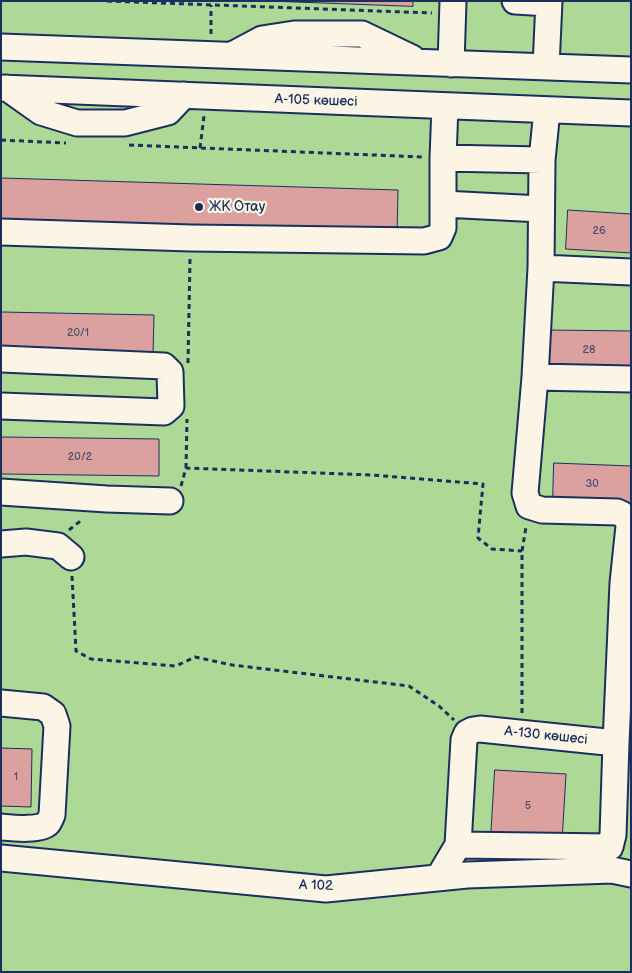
<!DOCTYPE html>
<html>
<head>
<meta charset="utf-8">
<style>
  body { margin:0 }
  #map { position:relative; width:632px; height:973px; overflow:hidden; background:#fcf5e5; font-family:"Balsamiq Sans",sans-serif }
  canvas { display:block }
  .frame { position:absolute; inset:0; border:2px solid #1b2f5e; pointer-events:none }
</style>
</head>
<body>
<div id="map">
<canvas width="632" height="973"></canvas>
<div class="frame"></div>
</div>
<script>
const ctx = document.querySelector('canvas').getContext('2d');
ctx.lineJoin = 'round';
function paint(path, color) {
  ctx.fillStyle = color;
  ctx.fill(path, 'evenodd');
}
function trace(path, color, width, dash) {
  ctx.strokeStyle = color;
  ctx.lineWidth = width;
  ctx.lineCap = dash ? 'butt' : 'round';
  ctx.setLineDash(dash || []);
  ctx.stroke(path);
}
function label(font, color, halo, rows, align = 'center') {
  ctx.font = font + ' "Balsamiq Sans",sans-serif';
  ctx.lineWidth = 4.5;
  ctx.setLineDash([]);
  ctx.textBaseline = 'middle';
  ctx.strokeStyle = halo;
  ctx.fillStyle = color;
  for (const [text, x, y, turn = 0] of rows) {
    ctx.save();
    ctx.translate(x, y);
    ctx.rotate((+turn || 0) * Math.PI / 180);
    ctx.textAlign = isNaN(turn) ? turn : align;
    if (halo) ctx.strokeText(text, 0, 0);
    ctx.fillText(text, 0, 0);
    ctx.restore();
  }
}
const green = new Path2D(`
  M1,1H631V972H1Z`);
const building = new Path2D(`
  M269,1H413V6Z
  M1,178L398,190L397,235L1,224Z
  M568,210L631,214V253L566,249Z
  M1,312L154,315L153,354L1,351Z
  M547,330L631,331V370L547,369Z
  M1,437L159,439V476L1,474Z
  M554,463L631,466V505L553,502Z
  M1,748L32,749L31,807L1,806Z
  M495,770L566,774L562,842L491,838Z`);
const path = new Path2D(`
  M107,1L432,13
  M211,34V5
  M1,140L66,143
  M129,145L423,157
  M200,148L204,116
  M188,363L190,259
  M186,468L187,419
  M181,486L186,468L372,475L483,484L478,538L492,549L522,551
  M69,530L83,519
  M72,576L76,651L91,659L176,666L195,657L232,665L409,686L439,706L454,720
  M522,713V551L526,527`);
const minor = new Path2D(`
  M515,1L549,3
  M1,47L631,70
  M232,55L262,39L294,34H362L412,58
  M451,64L453,1
  M546,67L549,1
  M1,88L631,113
  M7,88L41,112L77,123H125L168,112L184,95
  M443,158L445,106
  M542,160L547,110
  M443,204L541,209
  M1,232L191,238L424,241L439,237L443,228V158L542,160L541,268L631,272
  M541,268L535,377L631,379
  M1,359L164,366L170,372L171,406L164,412L1,406
  M1,492L107,499L170,501
  M1,544L26,542L58,546L71,557
  M1,703L43,707L53,714L57,726L52,815C51,817 49,822 48,823C41,831 12,828 1,827
  M458,845L610,847L613,835L616,743
  M1,858L326,889L467,875L612,870L631,874
  M439,877L458,845L464,740L467,733L473,730L480,729L616,743L623,583L629,526C628,518 625,515 617,512L542,510L529,506L525,493L535,377`);
const markers = [
  [199,207,5,"#1b2f5e"]
];
const numberNames = [
  ["26",599,231],
  ["20/1",78,333],
  ["28",589,350],
  ["20/2",80,457],
  ["30",592,484],
  ["1",16,777],
  ["5",528,806]
];
const streetNames = [
  ["А-105 көшесі",316,101,2],
  ["А-130 көшесі",546,736,6],
  ["А 102",316,886,2]
];
const poiNames = [
  ["ЖК Отау",209,207]
];
paint(green, '#add896');
paint(building, '#dba19e');
trace(building, '#1b2f5e', 1);
trace(minor, '#1b2f5e', 29);
trace(path, '#1b2f5e', 3, [5, 4]);
trace(minor, '#fcf5e5', 25);
for (const [x, y, r, color] of markers) {
  const dot = new Path2D();
  dot.arc(x, y, r, 0, 2 * Math.PI);
  ctx.fillStyle = color;
  ctx.fill(dot);
  trace(dot, '#fcf5e5', 2);
}
label('11px', '#4b4c6e', null, numberNames);
label('14px', '#1b2f5e', '#fcf5e5', streetNames);
label('14px', '#1b2f5e', '#fcf5e5', poiNames, 'left');
</script>
</body>
</html>
